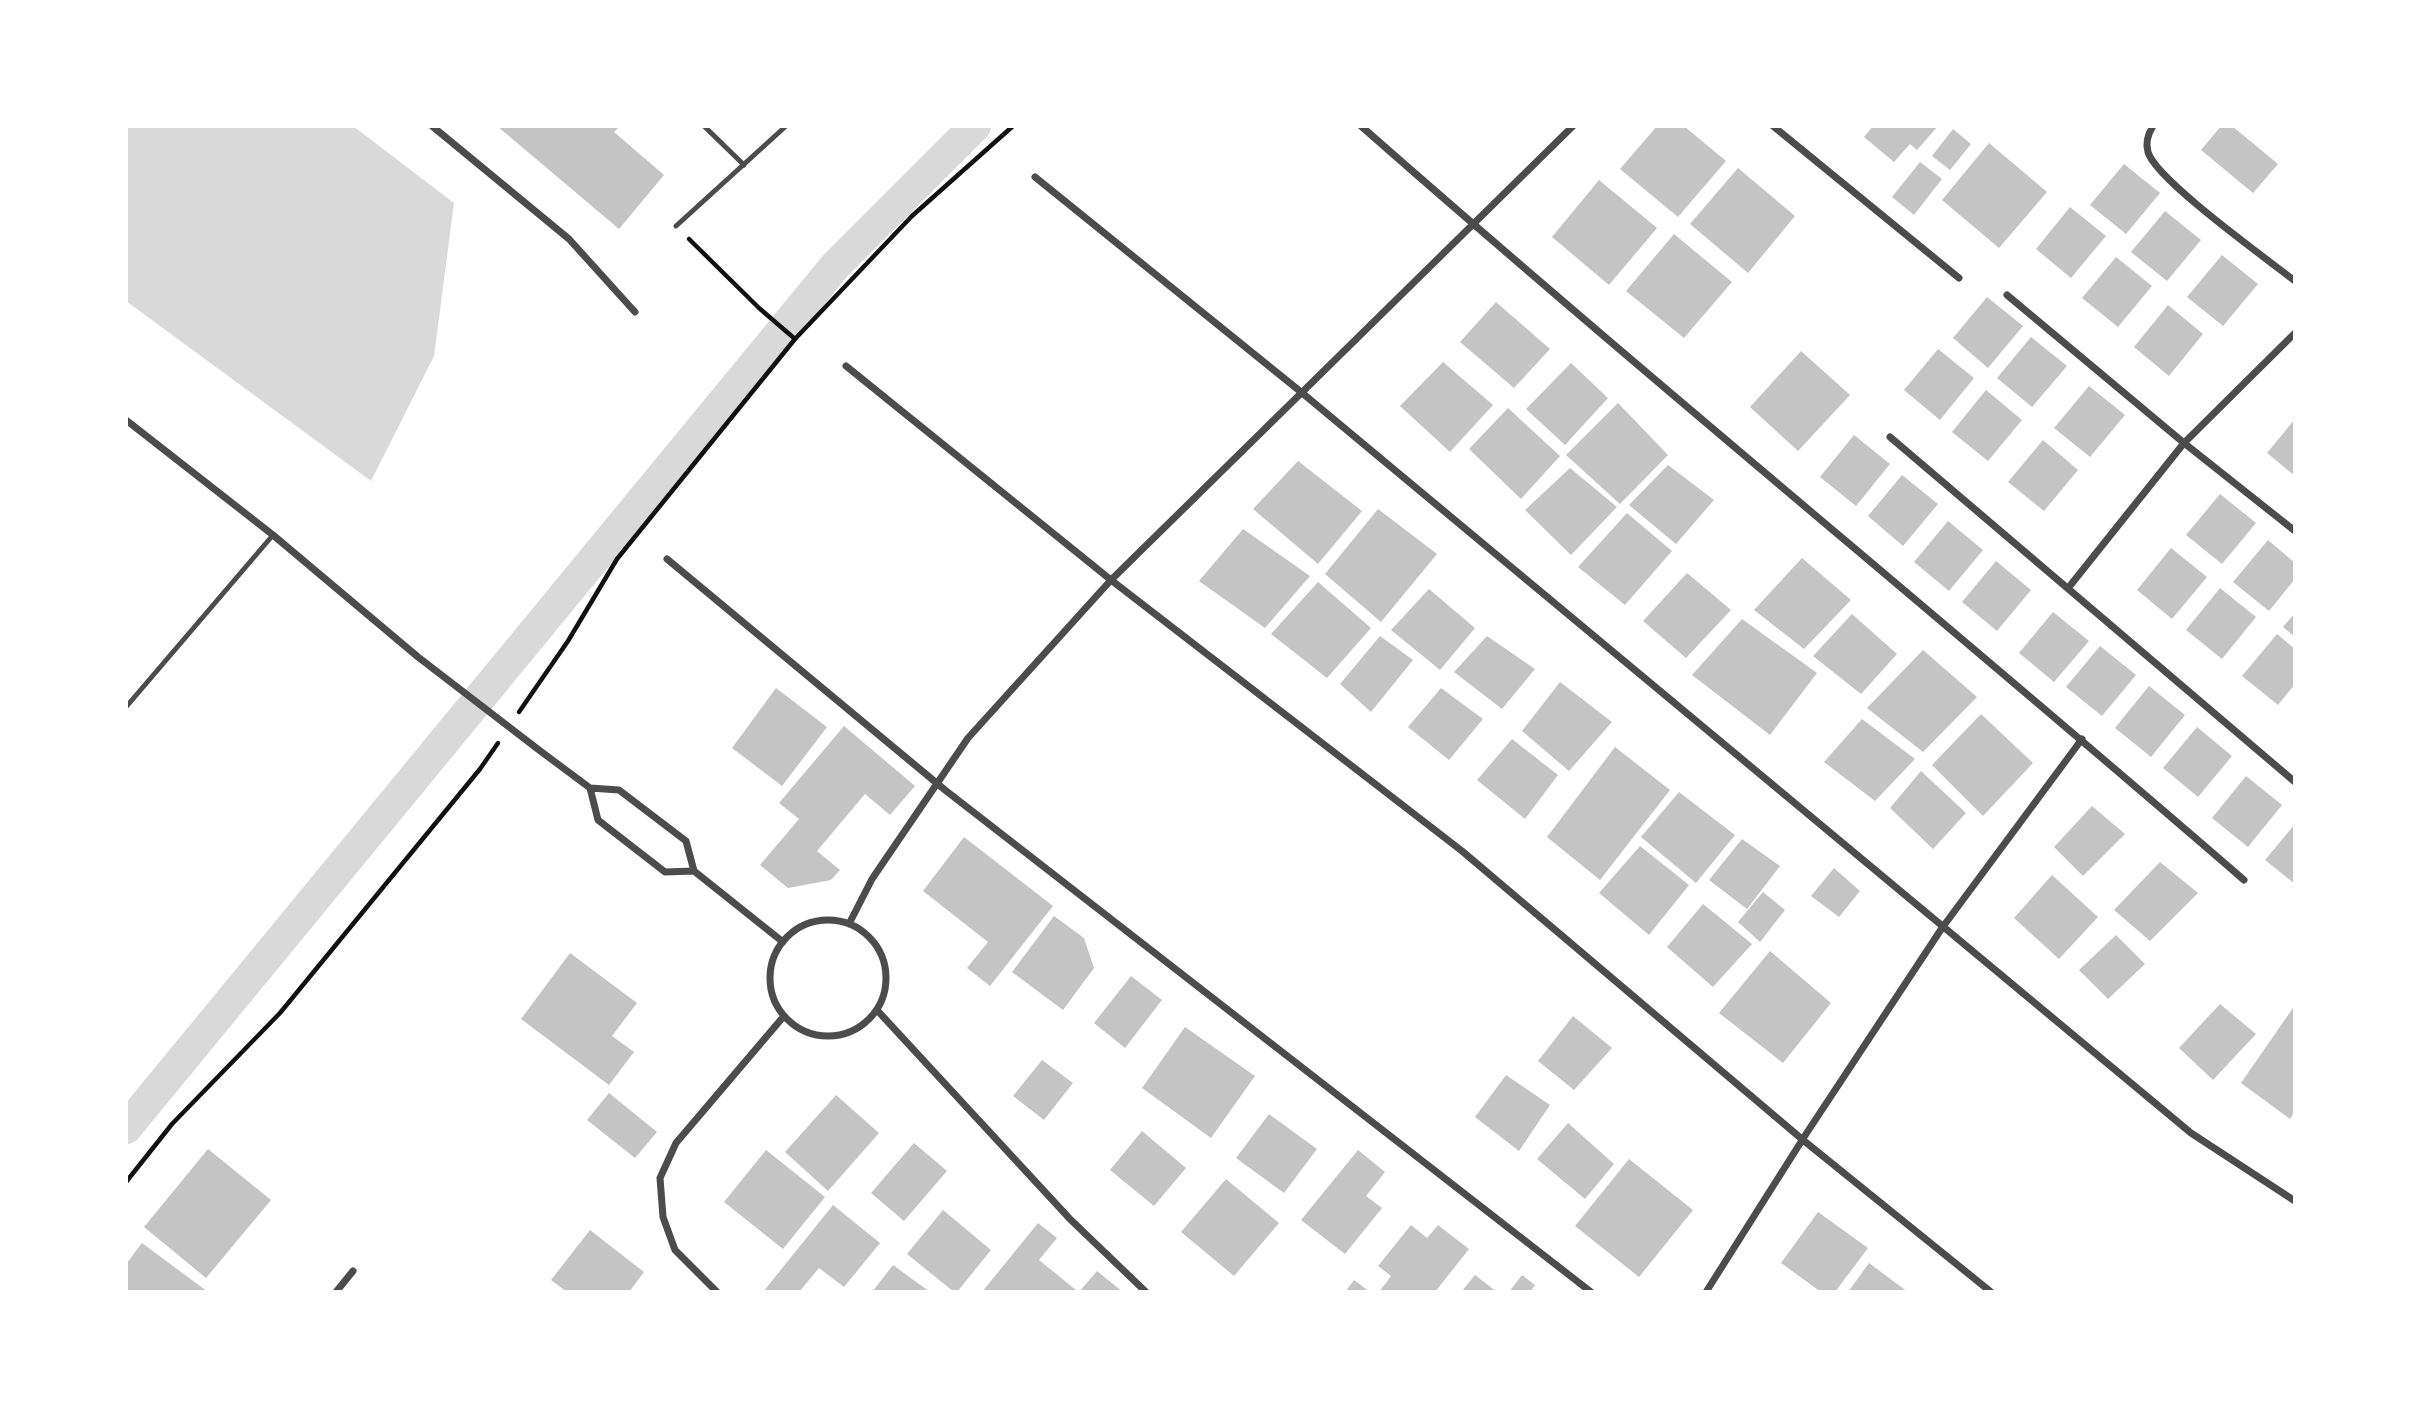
<!DOCTYPE html>
<html>
<head>
<meta charset="utf-8">
<style>
  body { margin:0 }
  #map { position:relative; width:2421px; height:1418px; overflow:hidden; background:#fff; font-family:"Golos Text",sans-serif }
  canvas { display:block }
  .frame { position:absolute; inset:0; border:128px solid #fff; pointer-events:none }
</style>
</head>
<body>
<div id="map">
<canvas width="2421" height="1418"></canvas>
<div class="frame"></div>
</div>
<script>
const ctx = document.querySelector('canvas').getContext('2d');
ctx.lineJoin = 'round';
function paint(path, color) {
  ctx.fillStyle = color;
  ctx.fill(path, 'evenodd');
}
function trace(path, color, width, dash) {
  ctx.strokeStyle = color;
  ctx.lineWidth = width;
  ctx.lineCap = dash ? 'butt' : 'round';
  ctx.setLineDash(dash || []);
  ctx.stroke(path);
}
const water = new Path2D(`
  M126,126H353L454,203L434,356L371,481L126,301Z`);
const canal = new Path2D(`
  M126,1128L836,265L975,126`);
const building = new Path2D(`
  M497,126H620L614,132L664,175L619,229Z
  M1657,126H1684L1726,161L1678,217L1620,169Z
  M1873,126H1938L1917,150L1910,144L1894,162L1864,137Z
  M2221,126H2232L2278,164L2253,193L2201,150Z
  M1953,129L1971,144L1950,170L1932,156Z
  M1989,143L2047,192L1999,248L1942,200Z
  M1920,162L1942,179L1914,215L1892,197Z
  M2124,164L2160,193L2126,234L2090,205Z
  M1738,168L1795,216L1748,273L1690,224Z
  M1599,180L1657,228L1609,285L1552,237Z
  M2070,207L2106,236L2071,278L2036,249Z
  M2165,211L2201,240L2167,281L2131,252Z
  M1674,234L1732,282L1684,338L1626,291Z
  M2222,255L2258,284L2223,326L2187,297Z
  M2116,257L2152,286L2118,327L2082,298Z
  M1987,297L2023,326L1988,368L1953,338Z
  M1496,302L1550,349L1514,388L1460,342Z
  M2168,305L2203,334L2169,376L2134,347Z
  M2031,337L2067,366L2032,407L1997,378Z
  M1938,349L1974,378L1940,420L1904,390Z
  M1801,351L1850,395L1798,451L1750,407Z
  M1443,362L1493,405L1450,452L1400,406Z
  M1571,363L1608,398L1565,445L1526,409Z
  M2089,386L2125,415L2090,457L2054,428Z
  M1986,390L2022,420L1988,461L1952,432Z
  M1618,403L1668,455L1620,504L1566,455Z
  M1508,408L1560,456L1521,499L1469,449Z
  M2295,419V476L2267,453Z
  M1854,435L1890,464L1856,506L1820,477Z
  M2043,440L2078,470L2044,511L2008,482Z
  M1298,461L1362,511L1318,564L1253,509Z
  M1668,465L1714,500L1676,544L1629,505Z
  M1570,468L1617,507L1571,555L1525,510Z
  M1902,475L1938,504L1903,546L1868,516Z
  M2220,494L2256,523L2222,564L2186,535Z
  M1378,509L1437,554L1381,622L1325,574Z
  M1627,513L1672,551L1625,605L1578,567Z
  M1948,521L1983,550L1949,591L1914,562Z
  M1243,529L1310,576L1265,628L1199,581Z
  M2268,540L2295,563V579L2269,611L2233,582Z
  M2171,548L2207,577L2172,619L2137,590Z
  M1802,558L1851,600L1804,649L1754,610Z
  M1996,561L2031,590L1997,631L1962,602Z
  M1687,573L1731,610L1686,658L1643,621Z
  M1318,582L1371,628L1327,678L1271,634Z
  M2220,588L2256,617L2222,659L2186,630Z
  M1429,589L1475,628L1440,670L1391,630Z
  M2053,612L2089,641L2054,682L2019,653Z
  M2295,613V637L2283,627Z
  M1852,614L1897,654L1861,694L1813,656Z
  M1742,619L1817,673L1770,735L1692,675Z
  M2277,634L2295,649V684L2278,705L2242,676Z
  M1380,636L1413,660L1371,712L1340,684Z
  M1487,636L1535,669L1502,709L1454,672Z
  M2100,646L2136,675L2102,716L2066,687Z
  M1923,650L1977,697L1923,752L1867,708Z
  M1560,682L1612,722L1569,771L1522,731Z
  M2149,686L2185,715L2151,757L2115,728Z
  M776,688L827,727L782,786L732,748Z
  M1441,688L1483,719L1449,760L1408,727Z
  M1981,714L2033,763L1983,816L1932,765Z
  M1862,719L1915,759L1875,801L1824,762Z
  M844,726L915,786L890,815L865,794L817,851L840,870L831,880L788,888L760,865L799,819L779,803Z
  M2197,727L2232,756L2198,797L2163,768Z
  M1512,739L1558,775L1525,819L1477,780Z
  M1615,747L1670,790L1600,880L1547,837Z
  M1921,771L1966,813L1933,849L1890,808Z
  M2246,776L2282,805L2248,847L2212,818Z
  M1679,792L1735,835L1696,883L1641,837Z
  M2092,806L2125,834L2083,876L2054,847Z
  M2295,824V884L2265,860Z
  M964,837L1053,906L990,986L967,968L988,942L923,891Z
  M1742,839L1780,866L1747,909L1709,880Z
  M1640,846L1689,885L1649,935L1599,893Z
  M2160,862L2198,893L2150,941L2114,910Z
  M1834,868L1860,891L1839,917L1811,896Z
  M2052,875L2098,917L2059,959L2014,918Z
  M1763,892L1785,910L1760,942L1738,922Z
  M1703,904L1752,944L1713,987L1667,947Z
  M1054,916L1084,938L1094,968L1063,1010L1012,972Z
  M2116,935L2145,964L2108,999L2079,970Z
  M1770,951L1831,1003L1783,1063L1719,1013Z
  M570,953L637,1003L612,1036L634,1052L609,1085L521,1019Z
  M1131,976L1162,1000L1125,1048L1094,1023Z
  M2220,1004L2256,1034L2213,1080L2179,1048Z
  M2295,1005V1111L2290,1119L2241,1083Z
  M1573,1016L1612,1048L1574,1090L1538,1061Z
  M1185,1027L1255,1076L1211,1138L1142,1088Z
  M1042,1060L1073,1083L1044,1120L1013,1096Z
  M1506,1075L1550,1105L1519,1151L1475,1117Z
  M609,1093L657,1132L635,1158L587,1120Z
  M836,1095L879,1133L828,1191L785,1152Z
  M1269,1114L1317,1149L1284,1193L1236,1158Z
  M1568,1123L1614,1164L1585,1199L1537,1159Z
  M1142,1131L1186,1168L1154,1206L1110,1170Z
  M914,1143L947,1171L904,1221L871,1193Z
  M208,1149L271,1200L206,1278L144,1227Z
  M766,1150L825,1197L783,1249L724,1202Z
  M1358,1150L1385,1172L1366,1196L1382,1208L1345,1254L1301,1220Z
  M1629,1159L1693,1210L1639,1277L1575,1226Z
  M1226,1179L1279,1223L1234,1276L1181,1232Z
  M833,1205L880,1243L844,1287L819,1268L799,1292H763Z
  M943,1210L991,1250L957,1292H954L907,1254Z
  M1818,1212L1868,1248L1835,1292H1821L1781,1263Z
  M1038,1223L1057,1238L1039,1260L1076,1290L1075,1292H982Z
  M1411,1225L1427,1238L1438,1225L1469,1249L1435,1292H1379L1391,1276L1378,1266Z
  M590,1230L644,1272L629,1292H567L551,1280Z
  M142,1243L208,1292H126V1264Z
  M1869,1263L1908,1292H1848Z
  M893,1265L930,1292H872Z
  M1097,1271L1123,1292H1079Z
  M1475,1275L1497,1292H1461Z
  M1522,1275L1535,1285L1530,1292H1509Z
  M1354,1280L1370,1292H1345Z`);
const path = new Path2D(`
  M689,239L759,308L795,339
  M519,712L568,641L617,559L795,339L912,216L1013,126
  M126,1182L172,1124L280,1013L480,769L498,743`);
const service = new Path2D(`
  M704,126L744,165
  M676,226L786,126
  M126,707L273,535`);
const minor = new Path2D(`
  M432,126L569,239L635,312
  M1361,126C1652,382 1952,627 2244,880
  M1773,126L1959,278
  M2153,126C2148,134 2145,142 2148,152C2155,179 2267,259 2295,281
  M1035,177L1301,392L2191,1133L2295,1201
  M2007,295L2184,443L2295,531
  M846,366L1111,580L1462,851L1803,1140L1991,1292
  M126,420L273,535L418,657L539,750L590,788L619,790L686,841L694,871L783,942
  M1890,437L2295,782
  M667,559L945,790L1591,1292
  M2069,587L2184,443L2295,333
  M590,788L598,820L665,872L694,871
  M770 978a58 58 0 1 1 116 0a58 58 0 1 1-116 0Z
  M849,924L872,879L968,738L1111,580L1573,126
  M877,1010L1071,1220L1146,1292
  M336,1292L353,1271
  M717,1292L675,1250L663,1217L660,1178L676,1143L784,1016
  M1706,1292L1806,1134L1942,928L2082,739`);
paint(water, '#d9d9d9');
trace(canal, '#d9d9d9', 32);
paint(building, '#c4c4c4');
trace(path, '#111', 4.5);
trace(service, '#4c4c4c', 5);
trace(minor, '#4c4c4c', 7);
</script>
</body>
</html>
